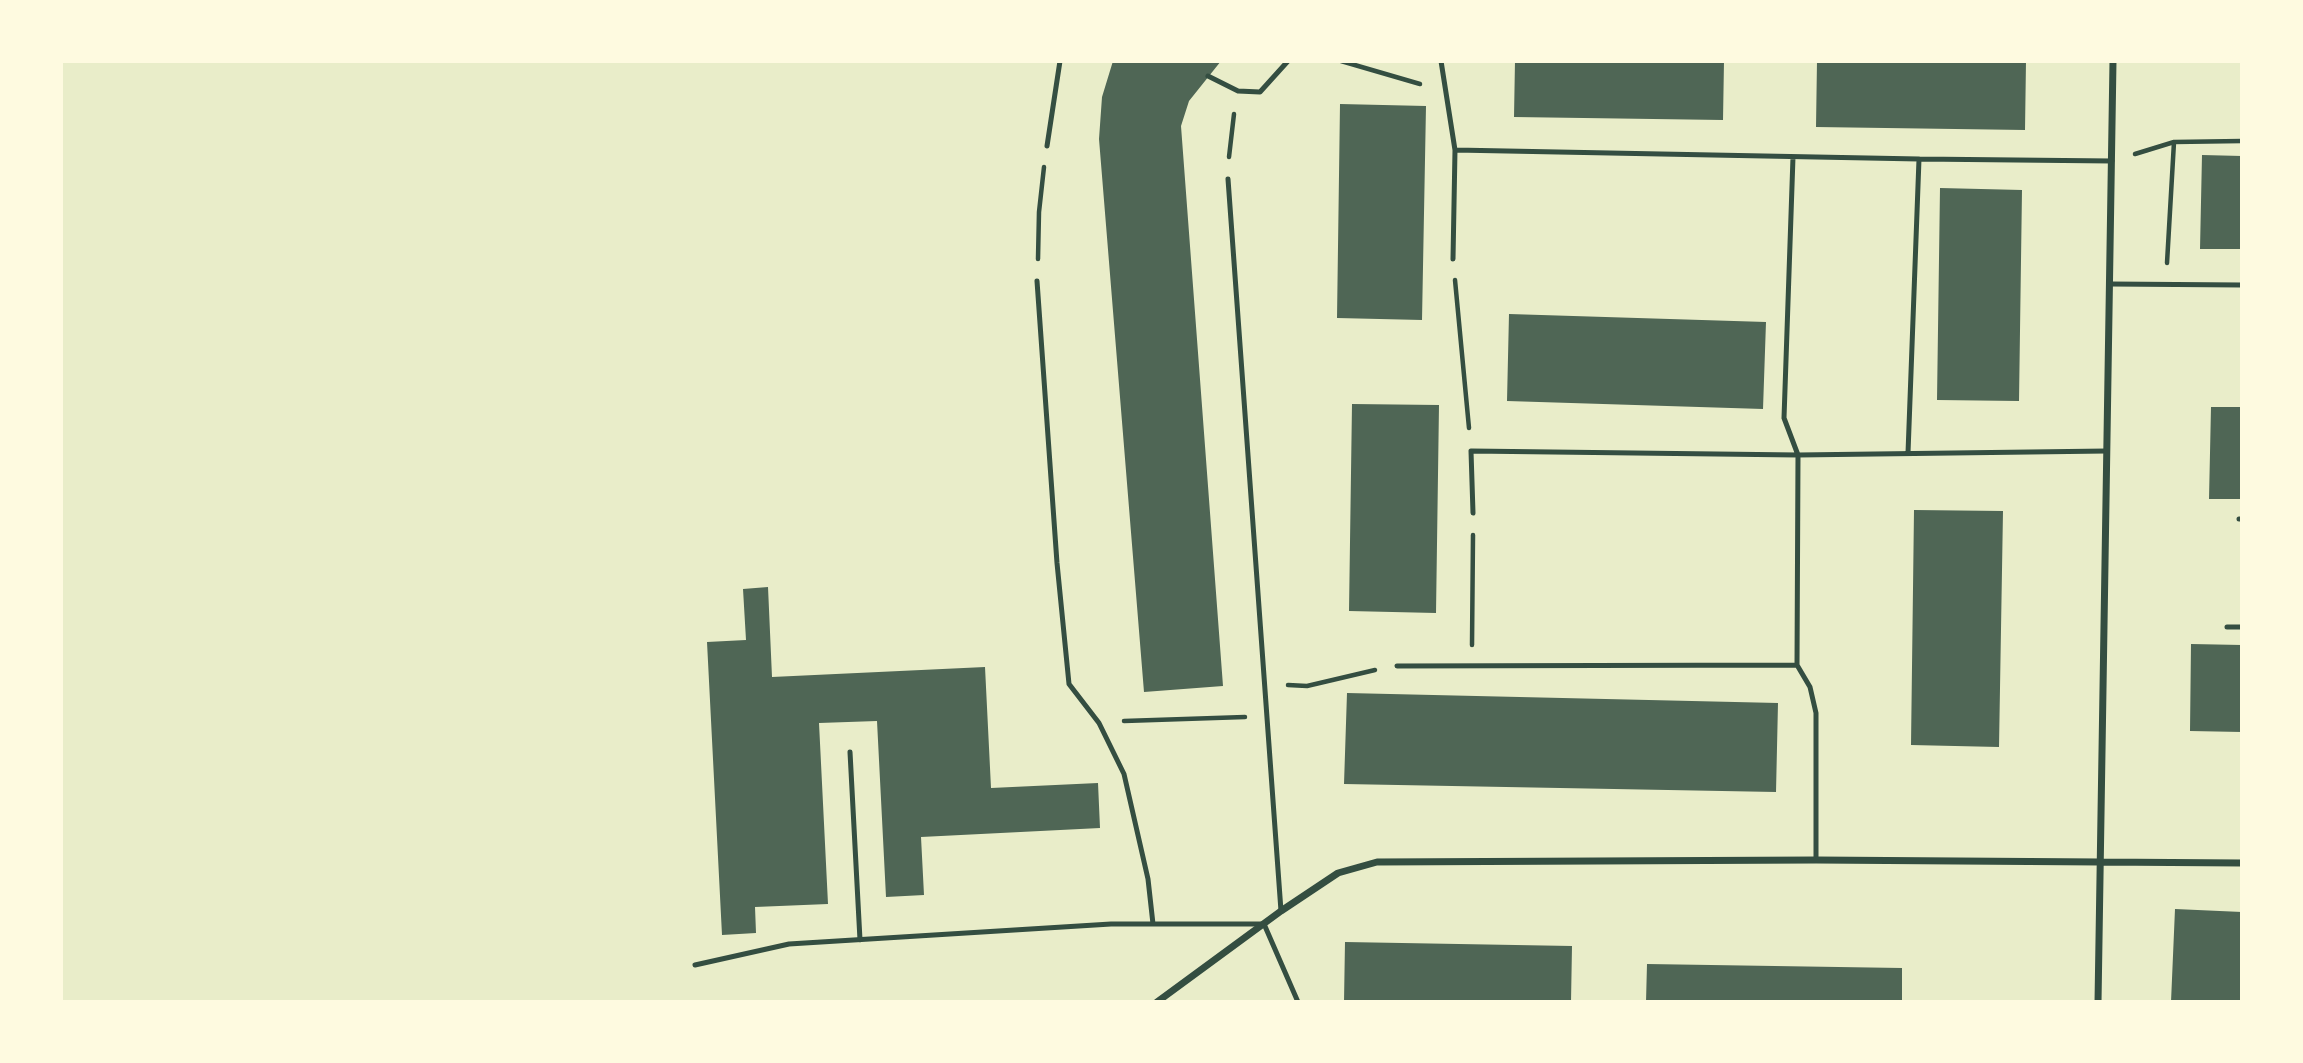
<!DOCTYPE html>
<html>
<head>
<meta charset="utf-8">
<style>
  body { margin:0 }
  #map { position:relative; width:2303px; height:1063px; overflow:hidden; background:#e9edc9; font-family:Rubik,sans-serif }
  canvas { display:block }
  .frame { position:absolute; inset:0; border:63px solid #fefae0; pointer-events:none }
</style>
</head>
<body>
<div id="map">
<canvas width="2303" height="1063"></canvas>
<div class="frame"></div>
</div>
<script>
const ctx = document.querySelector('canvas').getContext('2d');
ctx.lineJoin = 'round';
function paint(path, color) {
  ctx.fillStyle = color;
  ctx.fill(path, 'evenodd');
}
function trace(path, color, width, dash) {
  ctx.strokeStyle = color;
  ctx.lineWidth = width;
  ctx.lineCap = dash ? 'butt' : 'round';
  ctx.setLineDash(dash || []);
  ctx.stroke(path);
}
const building = new Path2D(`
  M1113,61H1221L1189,101L1181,126L1223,686L1144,692L1099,139L1102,97Z
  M1515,61H1724L1723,120L1514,117Z
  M1817,61H2026L2025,130L1816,127Z
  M1340,104L1426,106L1422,320L1337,318Z
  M2202,155L2242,156V249H2200Z
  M1940,188L2022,190L2019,401L1937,400Z
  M1509,314L1766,322L1763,409L1507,401Z
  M1352,404L1439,405L1436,613L1349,611Z
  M2211,407H2242V499H2209Z
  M1914,510L2003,511L1999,747L1911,745Z
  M768,587L772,677L985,667L991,788L1098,783L1100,828L921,837L924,895L886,897L877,721L819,723L828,904L755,907L756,933L722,935L707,642L746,640L743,589Z
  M2191,644L2242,645V732L2190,731Z
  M1347,693L1778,703L1776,792L1344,784Z
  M2175,909L2242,912V1002H2171Z
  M1345,942L1572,946L1571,1002H1344Z
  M1647,964L1902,968V1002H1646Z`);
const path = new Path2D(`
  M1341,61L1420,84
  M2135,154L2174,142
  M1229,157L1234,114
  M1038,259L1039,212L1044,167
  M2167,263L2174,142L2242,141
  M1455,280L1469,428
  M1472,645L1473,535
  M1288,685L1307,686L1375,670
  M1124,721L1245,717`);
const service = new Path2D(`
  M1441,61L1455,150
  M1208,76L1238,91L1260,92L1288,61
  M1047,146L1060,61
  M1228,179L1281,911
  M1453,259L1455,150L1919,159L2112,161
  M1037,281L1057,563L1069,684L1099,723L1124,774L1148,879L1153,924
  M2110,284L2242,285
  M1908,453L1919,159
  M1473,513L1471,451L1798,455L1784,418L1793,157
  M2239,519H2242
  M2227,627H2242
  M1797,665L1810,687L1816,713V860
  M1397,666L1797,665L1798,455L2107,451
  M850,752L860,940
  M695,965L789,944L1111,924H1264L1298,1002`);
const minor = new Path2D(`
  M1157,1002L1281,911L1338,873L1377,862L1816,860L2242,863
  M2098,1002L2113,61`);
paint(building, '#4f6655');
trace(path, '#344e41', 4.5);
trace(service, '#344e41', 5);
trace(minor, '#344e41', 7);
</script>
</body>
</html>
